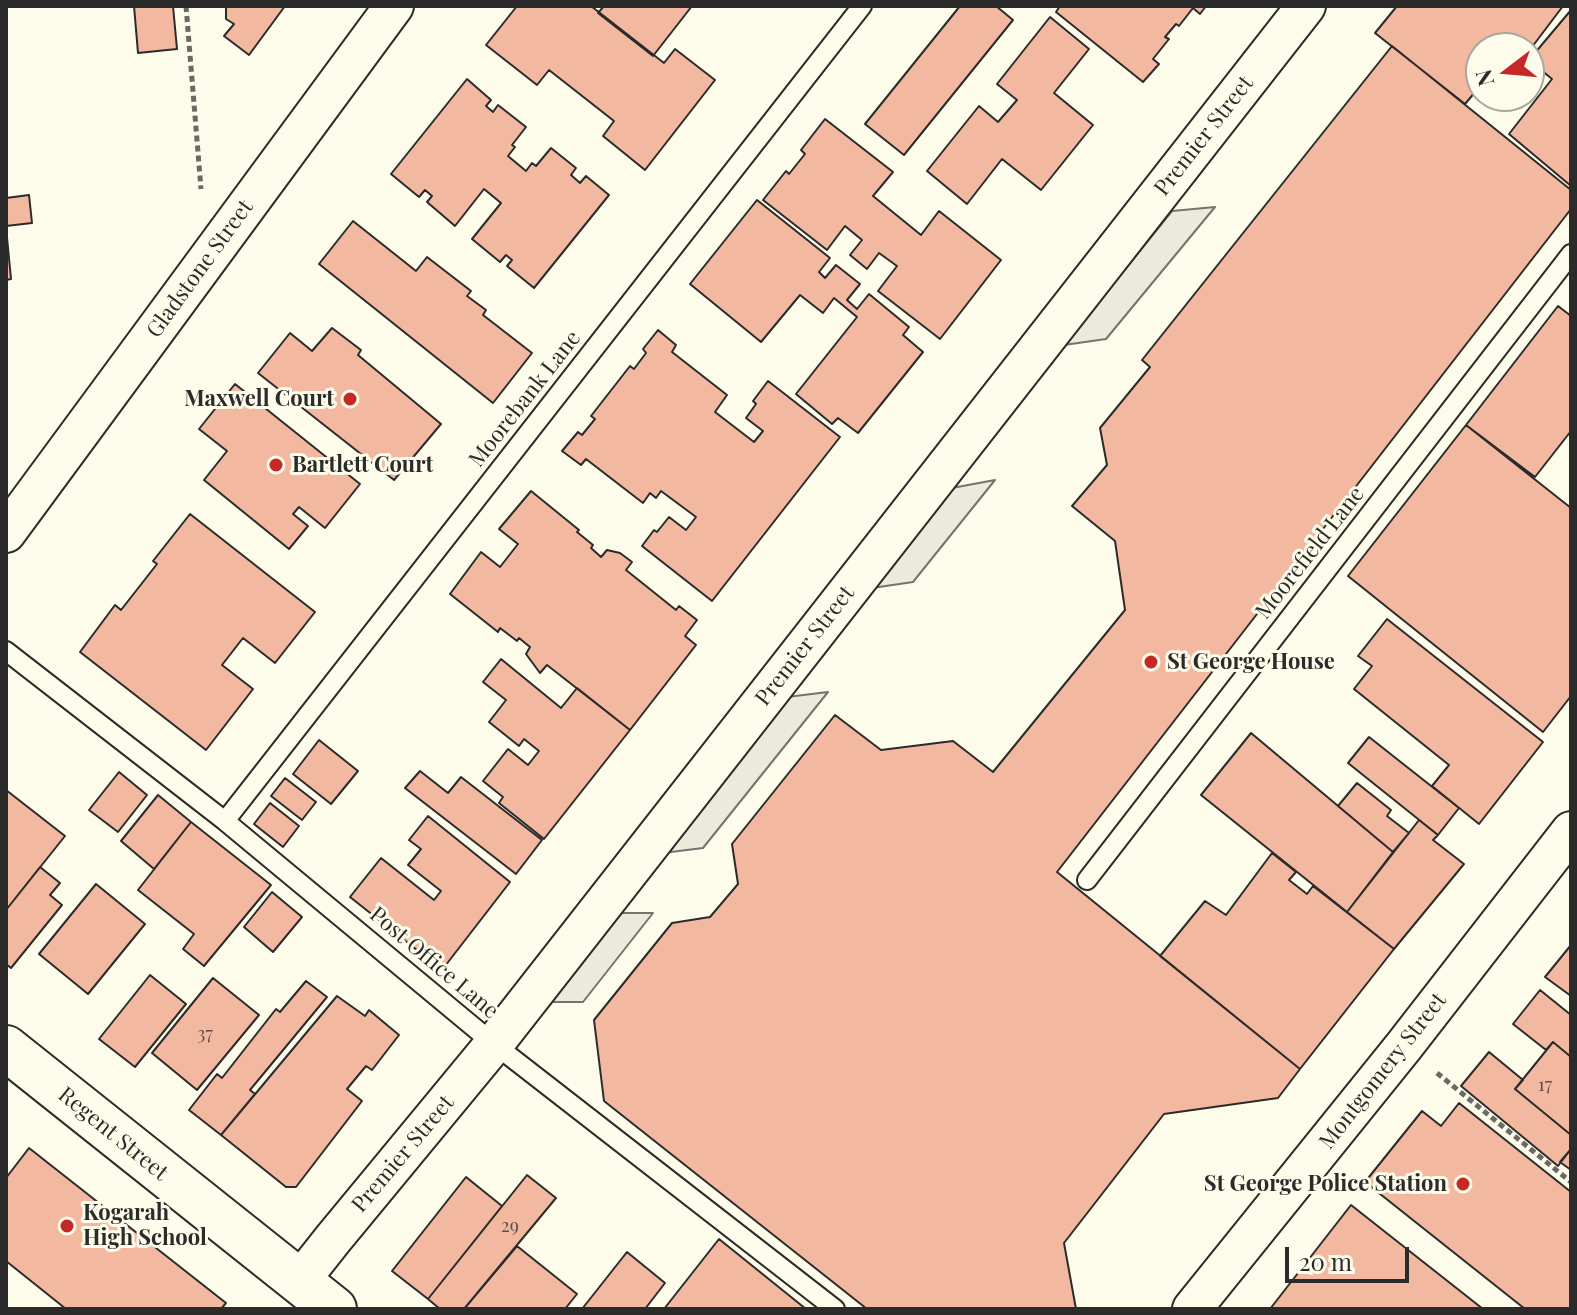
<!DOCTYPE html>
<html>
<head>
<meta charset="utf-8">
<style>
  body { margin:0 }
  #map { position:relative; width:1577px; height:1315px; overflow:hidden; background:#fdfbea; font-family:"Playfair Display",serif }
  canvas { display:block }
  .frame { position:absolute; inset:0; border:8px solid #2b2b2b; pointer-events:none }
  .north { position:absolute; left:1465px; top:32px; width:80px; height:80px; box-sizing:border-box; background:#fdfbea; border:2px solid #a9a89e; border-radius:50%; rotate:254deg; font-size:22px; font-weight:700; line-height:32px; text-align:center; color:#2b2b2b }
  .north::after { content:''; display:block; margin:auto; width:28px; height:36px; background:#c62828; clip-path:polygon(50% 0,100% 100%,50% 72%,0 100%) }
  .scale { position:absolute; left:1285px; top:1247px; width:124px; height:36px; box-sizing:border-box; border:4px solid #2b2b2b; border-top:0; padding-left:10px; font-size:24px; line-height:28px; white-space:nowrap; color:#2b2b2b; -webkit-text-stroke:6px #fdfbea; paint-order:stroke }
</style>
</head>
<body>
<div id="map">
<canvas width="1577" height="1315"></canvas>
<div class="frame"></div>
<div class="north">N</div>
<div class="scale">20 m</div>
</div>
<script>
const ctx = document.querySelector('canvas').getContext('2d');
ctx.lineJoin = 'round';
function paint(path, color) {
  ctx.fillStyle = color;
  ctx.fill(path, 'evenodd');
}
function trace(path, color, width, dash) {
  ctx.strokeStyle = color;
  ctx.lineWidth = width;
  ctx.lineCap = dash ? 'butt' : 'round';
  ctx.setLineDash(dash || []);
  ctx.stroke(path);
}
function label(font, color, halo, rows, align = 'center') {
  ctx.font = font + ' "Playfair Display",serif';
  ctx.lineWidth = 6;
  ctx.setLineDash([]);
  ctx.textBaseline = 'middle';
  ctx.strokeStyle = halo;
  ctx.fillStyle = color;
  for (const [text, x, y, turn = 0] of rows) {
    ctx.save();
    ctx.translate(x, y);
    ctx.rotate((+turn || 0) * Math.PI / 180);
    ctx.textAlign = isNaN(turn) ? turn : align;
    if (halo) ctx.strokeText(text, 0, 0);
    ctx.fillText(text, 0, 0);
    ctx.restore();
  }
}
const parking = new Path2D(`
  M1215,207L1106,339L1064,345L1172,211Z
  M995,480L913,582L872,588L952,488Z
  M828,692L703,848L663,853L787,697Z
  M615,913H653L583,1002H543Z`);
const building = new Path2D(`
  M134,6H173L177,49L138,53Z
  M226,6H285L249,55L224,36L234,24L226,19Z
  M517,6H591L664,63L675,49L715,80L645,170L603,136L614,121L549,70L537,85L486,45Z
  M604,6H692L653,56L598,13Z
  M960,6H996L1013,20L904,155L865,124Z
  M1060,6H1206L1200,14L1193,8L1179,26L1176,24L1165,37L1169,39L1153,59L1159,64L1143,82L1056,12Z
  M1397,6H1563L1529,51V48H1481V85L1465,104L1375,33Z
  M1571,10V186L1509,134L1552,79L1529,60Z
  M1050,17L1089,49L1054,93L1093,125L1041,190L1002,159L967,204L927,171L979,106L998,122L1017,100L997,84Z
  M1392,46L1571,190V209L1057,872L1300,1069L1278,1098L1164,1114L1064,1243L1076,1309H867L604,1101L594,1020L672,923L710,917L738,884L732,844L835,715L881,750L953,741L993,772L1125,610L1115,541L1072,506L1107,465L1100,428L1150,367L1142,360Z
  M467,79L491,100L486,106L493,112L498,105L526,127L512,145L515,147L508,156L526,171L532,163L536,166L551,148L576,168L571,175L580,183L586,176L609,195L534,288L507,266L512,260L506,255L500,262L472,239L501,203L484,189L455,226L427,202L432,196L425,190L419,197L391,174Z
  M825,119L893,172L873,196L921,235L939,211L1001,260L940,339L878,291L897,266L879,253L867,269L850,255L862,240L845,226L827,250L763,200L786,171L789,174L805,154L801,150Z
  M29,195L32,223L6,226V198Z
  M757,200L830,258L819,272L825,278L836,265L860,284L847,300L857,309L869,294L909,327L903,335L923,352L858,433L838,418L832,424L796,394L857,317L834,298L823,313L800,295L761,342L690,284Z
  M353,221L416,271L427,257L471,291L467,296L486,310L483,315L532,353L493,403L319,264Z
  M6,227L11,279L6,280Z
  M1558,306L1571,316V431L1535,477L1466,425Z
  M332,328L361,350L358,355L441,424L394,480L258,373L290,333L312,351Z
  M658,330L676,345L672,352L727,395L715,412L754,442L763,431L746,418L756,404L753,401L768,381L840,437L712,601L642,546L654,530L657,532L669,517L686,530L696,517L661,491L656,498L650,493L643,503L586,459L581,465L562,451L578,432L582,435L595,419L591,416L630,366L634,369L646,353L643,349Z
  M235,384L360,484L325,528L299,507L293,514L308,526L289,549L204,480L227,451L199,429Z
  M1466,425L1571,508V696L1543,732L1348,576Z
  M531,491L579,530L577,532L593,545L591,548L601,557L607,550L620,553L632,562L626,570L676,610L679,606L697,620L685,636L696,645L630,730L547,665L540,673L526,654L530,647L519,638L517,641L500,628L498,632L450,594L481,552L500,567L518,544L499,529Z
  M190,514L315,612L275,663L243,638L222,665L253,689L206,750L80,652L115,605L121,610L157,564L153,561Z
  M1387,619L1543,742L1479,824L1432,786L1449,765L1354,689L1372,666L1358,656Z
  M501,659L561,708L577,688L630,730L544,839L499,803L503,797L483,781L508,749L528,765L539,751L524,739L519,746L489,722L506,700L483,682Z
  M1251,733L1393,852L1347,912L1201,795Z
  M1369,737L1459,808L1438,835L1348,763Z
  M319,740L358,771L331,804L293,774Z
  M420,771L448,793L461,777L542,840L516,874L405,788Z
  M119,772L147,795L118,832L89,810Z
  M285,778L316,802L302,820L271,796Z
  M1357,783L1391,810L1387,816L1409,833L1393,852L1338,806Z
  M6,790L65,836L6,910Z
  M158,795L191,822L154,869L121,841Z
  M270,803L299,826L283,847L254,824Z
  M428,816L510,882L442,970L350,897L381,858L434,900L441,891L408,865L421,849L409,840Z
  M1419,820L1438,835L1433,840L1464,864L1394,949L1347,912Z
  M191,822L271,885L204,966L183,949L194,934L138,890Z
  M1272,853L1296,872L1289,880L1307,894L1313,886L1394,949L1300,1069L1160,956L1205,901L1226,915Z
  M40,867L60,883L50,895L62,905L11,968L6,964V910Z
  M96,884L145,924L88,994L39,954Z
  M272,892L302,917L273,952L244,927Z
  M1571,945V996L1545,977Z
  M150,975L186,1004L135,1067L99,1039Z
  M213,978L259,1015L197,1090L152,1053Z
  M306,981L327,997L250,1090L255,1094L221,1135L189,1110L217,1074L222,1078L276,1009L280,1012Z
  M1540,990L1571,1015V1057L1553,1042L1546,1050L1513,1024Z
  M337,996L365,1016L369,1010L399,1035L372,1070L366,1066L347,1089L362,1101L296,1187H286L221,1135Z
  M1553,1042L1571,1057V1135L1515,1089Z
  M1489,1052L1523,1080L1515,1089L1571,1135V1149L1558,1166L1461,1086Z
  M1459,1103L1571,1192V1309H1525L1365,1182L1422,1111L1441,1126Z
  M29,1148L226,1303L221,1309H66L6,1261V1178Z
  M1571,1149V1170L1560,1162Z
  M527,1175L556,1198L464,1309H440L428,1299Z
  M466,1177L502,1206L428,1299L392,1271Z
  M1351,1205L1483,1309H1270Z
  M719,1239L806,1309H664Z
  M517,1246L577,1294L565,1309H464Z
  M627,1252L665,1283L645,1309H582Z`);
const path = new Path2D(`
  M186,6L201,189
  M1437,1073L1571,1182`);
const lane = new Path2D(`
  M6,651L225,821L494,1044L835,1309
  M225,821L862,6
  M1087,880L1571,254`);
const street = new Path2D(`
  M6,533L394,6
  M299,1282L333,1239L494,1044L1306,6
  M1192,1309L1404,1046L1571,831`);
const secondary = new Path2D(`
  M6,1048L334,1309`);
const markers = [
  [350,399,8,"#c62828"],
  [276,465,8,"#c62828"],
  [1151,662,8,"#c62828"],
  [1463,1184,8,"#c62828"],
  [67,1226,8,"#c62828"]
];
const numberNames = [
  ["37",205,1034],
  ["17",1545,1085],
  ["29",510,1226]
];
const streetNames = [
  ["Premier Street",1204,136,-52],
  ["Gladstone Street",200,269,-54],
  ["Moorebank Lane",525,399,-52],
  ["Moorefield Lane",1310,553,-52],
  ["Premier Street",805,646,-52],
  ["Post Office Lane",434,963,40],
  ["Montgomery Street",1383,1071,-52],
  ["Regent Street",113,1134,39],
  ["Premier Street",403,1154,-50]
];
const poiNames = [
  ["Maxwell Court",334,399,"right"],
  ["Bartlett Court",292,465],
  ["St George House",1167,662],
  ["St George Police Station",1447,1184,"right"],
  ["Kogarah",83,1213],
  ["High School",83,1238]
];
paint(parking, '#eceadb');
trace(parking, '#74746e', 2);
paint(building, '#f2b8a0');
trace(building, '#2b2b2b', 2);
trace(lane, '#2b2b2b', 22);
trace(street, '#2b2b2b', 42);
trace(secondary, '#2b2b2b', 48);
trace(path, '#6a6964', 5, [6, 4]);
trace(lane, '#fdfbea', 18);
trace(street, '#fdfbea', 38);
trace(secondary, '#fdfbea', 44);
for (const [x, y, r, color] of markers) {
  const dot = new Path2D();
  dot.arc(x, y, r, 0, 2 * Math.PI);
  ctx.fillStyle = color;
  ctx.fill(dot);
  trace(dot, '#fdfbea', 3);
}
label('18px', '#5d4e48', null, numberNames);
label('22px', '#2b2b2b', '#fdfbea', streetNames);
label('bold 22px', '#2b2b2b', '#fdfbea', poiNames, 'left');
</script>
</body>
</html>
